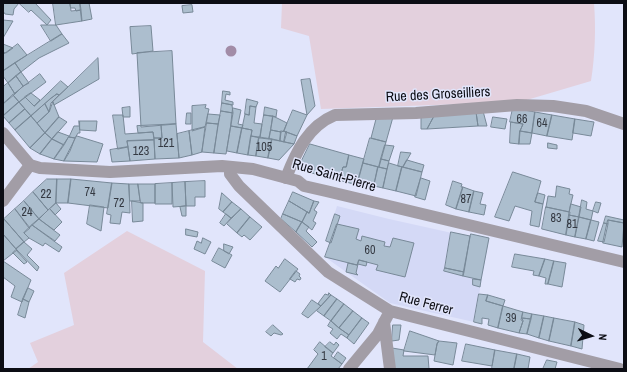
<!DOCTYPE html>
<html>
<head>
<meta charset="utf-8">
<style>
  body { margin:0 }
  #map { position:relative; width:627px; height:372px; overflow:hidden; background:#e1e5fb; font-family:"Archivo Narrow",sans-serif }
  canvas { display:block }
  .frame { position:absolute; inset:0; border:4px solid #0c0d14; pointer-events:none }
  .north { position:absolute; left:571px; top:316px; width:40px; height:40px; -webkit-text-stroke:3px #e1e5fb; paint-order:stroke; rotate:95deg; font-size:11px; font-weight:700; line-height:16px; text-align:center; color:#0c0d14 }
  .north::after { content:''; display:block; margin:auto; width:14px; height:18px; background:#0c0d14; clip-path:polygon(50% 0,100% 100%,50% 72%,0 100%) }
</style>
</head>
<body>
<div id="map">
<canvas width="627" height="372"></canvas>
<div class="frame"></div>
<div class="north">N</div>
</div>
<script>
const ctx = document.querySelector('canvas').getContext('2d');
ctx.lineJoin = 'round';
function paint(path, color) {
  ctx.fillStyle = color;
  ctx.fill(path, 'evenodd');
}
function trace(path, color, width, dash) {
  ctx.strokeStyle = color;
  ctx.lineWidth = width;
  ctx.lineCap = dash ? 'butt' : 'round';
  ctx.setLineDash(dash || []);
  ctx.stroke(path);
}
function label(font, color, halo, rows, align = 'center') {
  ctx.font = font + ' "Archivo Narrow",sans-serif';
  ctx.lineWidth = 3;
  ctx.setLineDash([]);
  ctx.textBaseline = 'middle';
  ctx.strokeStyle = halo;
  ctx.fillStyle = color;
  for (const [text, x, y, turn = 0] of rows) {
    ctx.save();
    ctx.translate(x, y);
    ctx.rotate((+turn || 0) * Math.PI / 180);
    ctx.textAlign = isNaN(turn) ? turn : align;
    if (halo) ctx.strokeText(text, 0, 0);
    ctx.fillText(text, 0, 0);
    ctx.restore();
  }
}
const built = new Path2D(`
  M337,206L389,219L470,237L471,234L489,239L474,322L390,303L325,257L330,243L326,241Z`);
const green = new Path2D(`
  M282,3H594C596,29 595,55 591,81L520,102L321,109L309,36L281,28Z
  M127,231L205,271L203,342L238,369H28L38,362L30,343L74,325L64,273Z`);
const building = new Path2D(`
  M3,3H19L14,9L13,15L5,14L3,11Z
  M19,3H35L51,20L47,25L31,10L29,12Z
  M53,3H70L71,11L81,10L82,21L56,25Z
  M70,3H80L81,10L76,11L75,8H71Z
  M80,3H89L92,19L82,21Z
  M192,5L193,12L183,13L182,6Z
  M3,20L13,21L3,38Z
  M41,25H56L62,34L51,41Z
  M151,26L153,51L132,54L130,27Z
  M62,34L69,43L39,58L21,72L15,63Z
  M3,44L13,48L6,53L3,52Z
  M18,44L27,55L3,71V55Z
  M172,51L176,124L141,127L137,53Z
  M98,58L99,79L54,105L53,102Z
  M15,63L21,72L8,83L3,76V71Z
  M21,72L29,83L23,86L16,76Z
  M40,74L46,82L19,102L13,95Z
  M16,76L23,86L15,94L8,83Z
  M310,79L315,106L307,115L301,80Z
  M61,81L68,87L59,95L57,94L51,98L31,116L19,102L25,97L34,106Z
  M8,83L15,94L3,104V87Z
  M223,91L230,92V95L226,94L225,100L233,102V105L222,103Z
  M31,93L40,100L34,106L25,97Z
  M57,94L59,95L51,103L49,112L45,104Z
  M13,95L19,102L3,116V104Z
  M247,99L258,102L256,107L250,106L249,115L245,114Z
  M19,102L25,109L9,123L3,116Z
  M53,102L59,117L45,133L37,123L49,112Z
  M222,103L232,105L233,113L221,111Z
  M45,104L49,112L37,123L31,116Z
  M206,105L205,108L209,109L205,127L192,131V106Z
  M250,106L256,107L254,123L262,124L260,138L251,136L252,130L242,128L245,114L249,115Z
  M130,107V117H123L122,108Z
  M265,107L277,110L276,117L264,115Z
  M233,108L241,110L238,124L243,125L242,128L231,126Z
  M513,108L535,112L532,133L520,131L523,124L510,122Z
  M25,109L31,116L15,130L9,123Z
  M293,110L307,115L297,136L284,131Z
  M221,111L233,113L226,154L214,153Z
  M483,111L487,126H478L476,112Z
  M476,112L478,126L427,129L434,116Z
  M535,112L552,115L547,136L532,133Z
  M187,113H191V124H186Z
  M208,114L220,115L218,124L207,123Z
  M113,115H123L125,134L153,132L154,140L127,141L128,147L118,149Z
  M264,115L273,116L269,139L260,138Z
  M552,115L575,119L572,140L547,136Z
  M31,116L45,133L30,148L15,130Z
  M273,116L287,123L284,131L281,132L271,130Z
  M434,116L427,129H421V117Z
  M59,117L67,122L52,139L45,133Z
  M393,117L386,142L371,138L376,119Z
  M493,117L507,119L505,129L491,127Z
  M575,119L594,122L591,136L573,133Z
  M79,121L80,133H78L75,138L69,137L74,126H79Z
  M80,121H97L96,131L80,130Z
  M511,122L523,124L520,131L519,144L510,143Z
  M207,123L218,124L214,153L202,152Z
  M176,124L179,158L155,159L154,138H162L161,125Z
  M161,125L162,138H154L153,132L138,133L137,126Z
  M231,126L242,128L237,153L227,151Z
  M205,127L202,152L192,155L189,131Z
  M242,128L252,130L248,155L237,153Z
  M271,130L281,132L280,141L269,139Z
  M189,131L192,155L179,158L177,134Z
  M281,131L287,132L284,142L280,141Z
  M520,131L532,133L530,144H519Z
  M58,132L69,136L64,145L52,139Z
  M286,132L297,136L294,144L284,142Z
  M45,133L52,139L40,154L30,148Z
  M77,136L103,144L97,162L64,161Z
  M251,136L259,137L256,156L248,155Z
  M69,137L75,138L70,151L64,161L54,159Z
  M259,137L272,139L268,158L256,156Z
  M370,138L386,142L379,167L363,163Z
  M52,139L64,145L54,159L40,154Z
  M272,139L294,144L279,160L268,158Z
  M154,140L155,159L130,161L127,141Z
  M548,143L557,145V149L548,148Z
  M310,144L349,155L346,167H343L339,180L300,170V164Z
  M385,145L394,146L389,161L381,159Z
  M128,147L130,161L112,162L110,150Z
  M401,152L411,153L403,167L398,166Z
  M349,155L364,159L357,185L339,180L343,167H346Z
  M381,159L389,161L387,169L379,167Z
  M407,160L424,165L422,172L403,167Z
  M363,163L378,167L373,189L357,185Z
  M389,163L402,167L396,191L383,188Z
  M378,167L387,169L383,188L374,186Z
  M402,167L422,172L416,196L396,191Z
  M513,172L541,181L535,202L543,204L539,227L530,225L532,211L515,206L509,221L495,217Z
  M421,178L430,181L425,200L415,197Z
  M47,179H57L56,203L48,210L33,192Z
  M57,179H71L68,203H56Z
  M71,179L112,183L108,208L68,203Z
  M205,181V197H195V206H186L185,182Z
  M453,181L462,184L461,187H463L456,209L446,205Z
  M185,182L186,206L173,207L172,183Z
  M112,183L129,184L130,213L122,212L120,224L110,223L111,215L107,214Z
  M172,183V204H155V184Z
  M129,184H138L140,201H130Z
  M138,184H155V203H141Z
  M557,186L570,189L569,194L573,195L569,212L546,207L548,196L555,197Z
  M463,187L474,191L469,212L456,209Z
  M474,191L483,193L480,204L486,205L484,215L469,212Z
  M33,192L48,210L39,219L24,201Z
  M293,192L314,201L309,213L289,201Z
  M222,193L232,202L223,212L219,209Z
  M538,193L545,195L543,204L535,202Z
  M582,200L587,202L586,209L593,211L591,220L579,217Z
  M24,201L39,219L29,228L15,209Z
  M132,201L143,203V221L133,222Z
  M289,201L309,213L307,212L302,222L283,214Z
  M314,201L319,202L314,210L317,212L313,221L316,223L312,230L302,222L307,212L309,213Z
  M232,202L241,209L231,218L223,212Z
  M596,202L601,203L598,213L593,211Z
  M56,203L61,209L55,215L50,209Z
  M571,204L581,207L579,217L569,215Z
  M90,205L104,207L101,231L87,224Z
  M186,206V216H182L180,207Z
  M546,207L570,212L566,235L542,229Z
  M15,209L30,228L24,233L29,238L24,242L4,219Z
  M50,209L62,222L54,230L39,219Z
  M241,209L250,217L237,233L227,224Z
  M226,214L231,218L224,226L220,223Z
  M283,214L302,222L296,232L281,219Z
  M335,214L340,216L331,243L326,241Z
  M569,215L579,217L575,237L566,235Z
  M606,216L624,220V223L608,220V224L604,223Z
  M250,217L262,227L250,240L244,235L242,237L237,233Z
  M579,217L591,220L586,239L575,237Z
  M4,219L24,242L16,249L3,234Z
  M39,219L60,235L55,241L32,225Z
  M591,220L599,222L594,241L586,239Z
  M608,220L624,223L622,247L603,243Z
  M302,222L309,227L306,231L317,242L312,247L296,232Z
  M604,223L608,224L604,242L598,241Z
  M337,224L359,229L356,239L361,241L362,236L385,242L384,246L390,247L393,238L414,243L405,277L376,270L378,265L359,260L357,265L325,257Z
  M32,225L62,247L59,252L45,243L43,246L29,238L24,233Z
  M186,229L198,232L197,237L186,235Z
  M451,232L470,236L464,272L445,268Z
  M3,234L17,250L3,261Z
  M471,234L489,238L481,280L463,276Z
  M203,238L211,242L205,254L194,249L197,241L201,243Z
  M24,242L32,249L27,255L39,267L37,271L16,249Z
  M224,244L233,247L229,254L224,251Z
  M219,248L232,255L225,268L212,261Z
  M16,250L27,262L24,264L13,253Z
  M515,254L545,259L539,276L533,275L534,271L512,267Z
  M285,259L298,269L280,292L265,281L276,266L278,268Z
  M545,259L554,261L548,284H545L546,278L539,276Z
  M359,260L367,262L366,266L358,264L356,273L358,275L346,272L348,263L357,265Z
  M3,261L31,280L22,302L11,297L15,286L3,277Z
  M554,261L566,263L562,287L548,284Z
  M445,268L464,272L463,276L444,271Z
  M296,271L300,274L299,276L301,278L300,280L297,279L295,282L290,279Z
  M473,279L481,280L480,287L473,285Z
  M28,288L34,291L29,302L23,299Z
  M329,293L331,295L321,306L318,304L319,302L325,294L328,295Z
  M479,294L488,295L486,301L503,306L498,328L488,325L489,319L482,318V324L474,322Z
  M331,295L337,299L324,316L317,311Z
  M488,295L505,300L503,306L486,301Z
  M23,299L29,302L25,318L18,315Z
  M337,299L344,304L331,321L324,316Z
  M312,300L321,306L308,318L302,314Z
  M344,304L353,311L339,328L331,321Z
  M503,306L523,312L521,320L523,321L519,333L498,328Z
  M353,311L362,318L349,335L339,328Z
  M523,312L532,314L531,319L522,318Z
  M532,314L544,316L539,338L527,334Z
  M544,316L554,318L549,341L539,338Z
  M362,318L369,323L354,344L347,338Z
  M522,318L531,319L527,334L519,333L523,321Z
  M554,318L575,322L571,346L549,341Z
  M331,321L339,328L349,335L347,338L341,334L337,339L330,333L333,329L328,326Z
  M575,322L584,325L582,349L571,346Z
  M273,325L283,334L281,335L274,333L271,336L266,332Z
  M393,325H401L399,340L392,341Z
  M410,331L439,341L437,344L435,355L404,351Z
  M439,341L457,343L453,365L434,361L437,344Z
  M320,342L333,353L331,356L342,364L338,369H307L318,354L314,350Z
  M330,342L334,345L336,342L339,345L333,353L325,347Z
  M466,344L495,350L492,366L462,361Z
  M392,348L404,350L403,356H428L429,369H395Z
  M495,350L517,354L514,369H492Z
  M338,352L346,358L342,364L334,358Z
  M517,354L530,357L528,369H514Z
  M547,360L557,362L555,369H543Z`);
const minor = new Path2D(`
  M230,167V174L239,186L328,272L390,311L620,369
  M286,178C296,152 308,126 335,115L416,113L517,105L553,106L586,111L624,124
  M3,201L30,165
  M384,322L390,369
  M349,369L378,334L390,311`);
const tertiary = new Path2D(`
  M3,133L30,165L40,168L110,172L222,166L253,169L298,181L304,186L326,191L624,262`);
const trees = [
  [231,51]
];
const numberNames = [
  ["66",522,120],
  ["64",542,124],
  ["121",166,144],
  ["105",264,148],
  ["123",141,152],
  ["74",90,193],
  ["22",46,195],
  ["87",466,200],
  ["72",119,204],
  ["24",27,213],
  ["83",556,219],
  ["81",572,225],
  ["60",370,251],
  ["39",511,319],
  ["1",324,357]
];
const streetNames = [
  ["Rue des Groseilliers",438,95,-3],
  ["Rue Saint-Pierre",334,176,16],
  ["Rue Ferrer",426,304,15]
];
paint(built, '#d4d9f6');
paint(green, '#e3d0dd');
paint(building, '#acbece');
trace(building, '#788998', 1);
trace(minor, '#a29da6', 12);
trace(tertiary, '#a29da6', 12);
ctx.fillStyle = '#a28ca7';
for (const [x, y] of trees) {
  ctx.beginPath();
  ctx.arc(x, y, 5.5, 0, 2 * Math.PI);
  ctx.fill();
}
label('12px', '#343942', null, numberNames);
label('14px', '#0c0d14', '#e1e5fb', streetNames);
</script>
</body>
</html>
